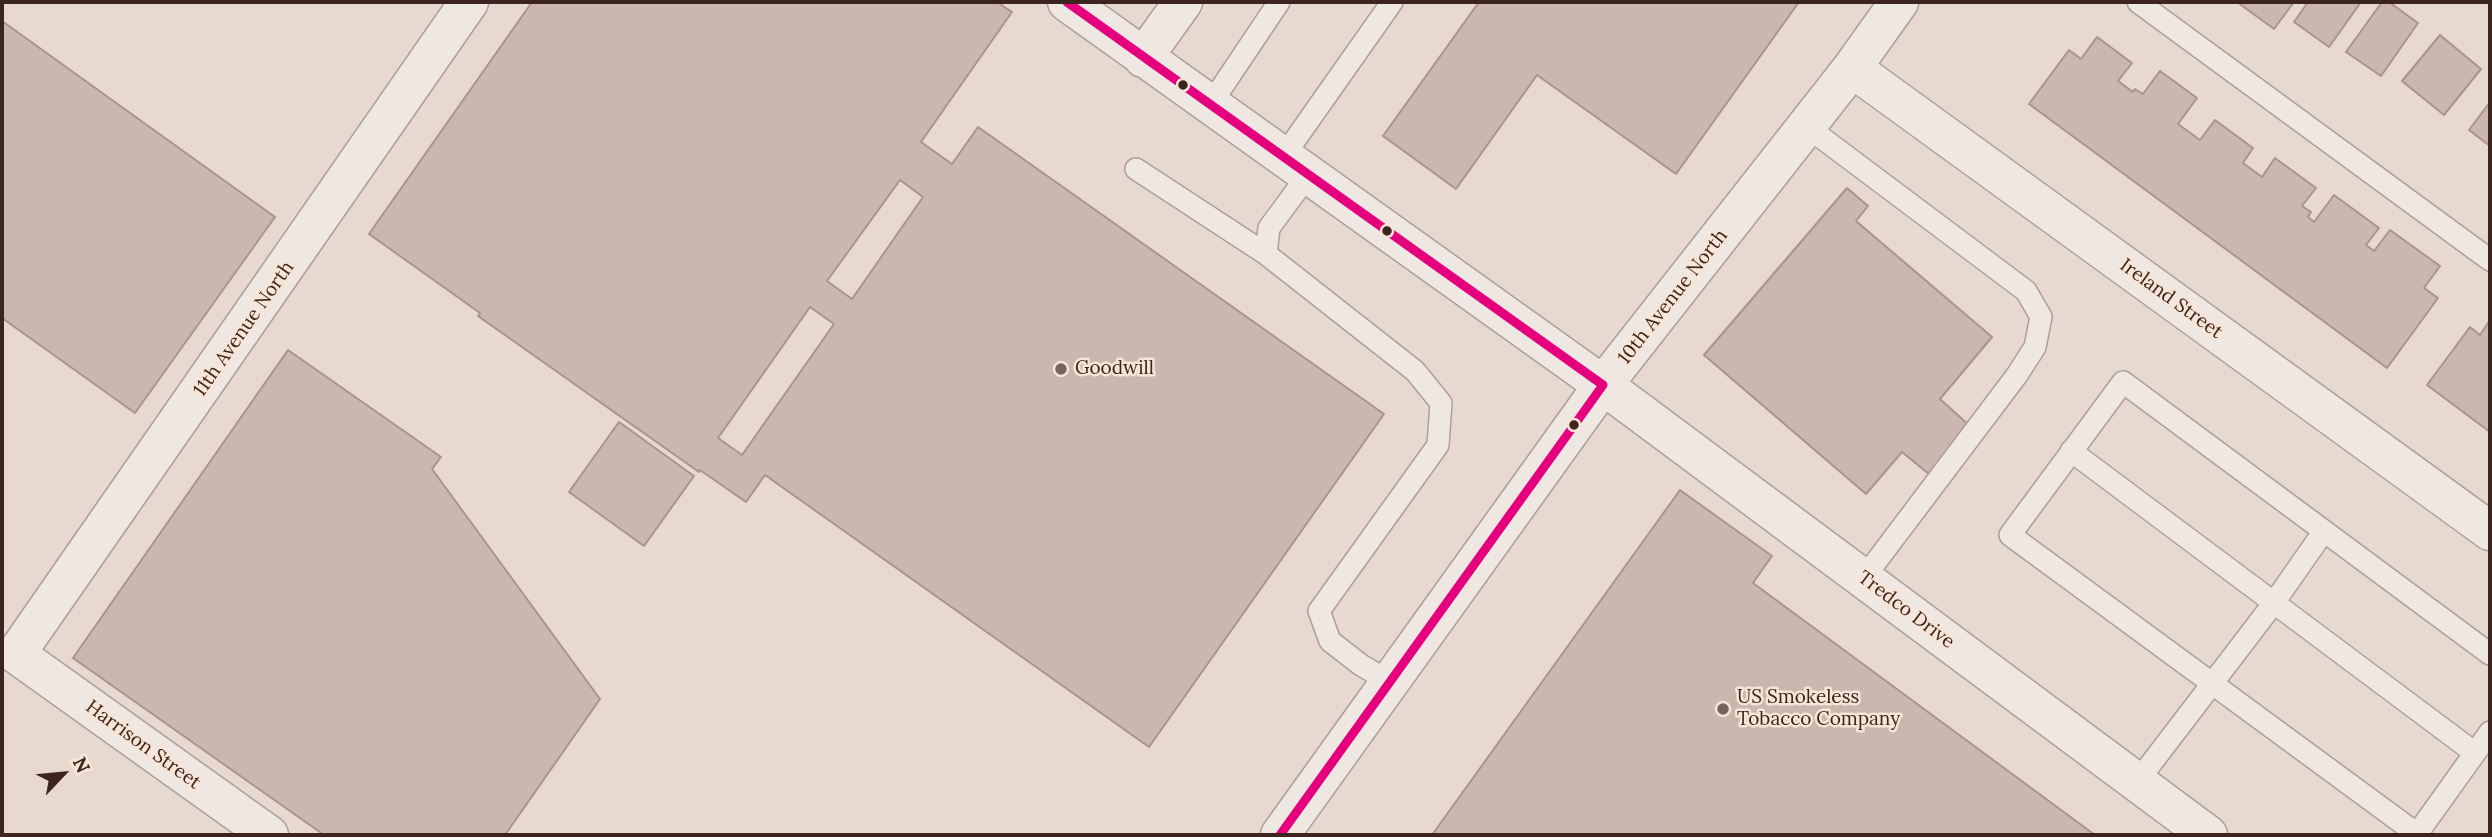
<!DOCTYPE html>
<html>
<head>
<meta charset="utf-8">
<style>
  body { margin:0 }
  #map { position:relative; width:2492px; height:837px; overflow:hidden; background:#e7d9cf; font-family:Lora,serif }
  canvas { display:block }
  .frame { position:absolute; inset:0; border:4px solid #3c251e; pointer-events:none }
  .north { position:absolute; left:28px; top:739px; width:70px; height:70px; -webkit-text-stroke:5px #f8e5d5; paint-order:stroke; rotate:64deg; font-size:19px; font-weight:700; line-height:28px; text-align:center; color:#3c251e }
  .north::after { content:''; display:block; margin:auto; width:24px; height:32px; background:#3c251e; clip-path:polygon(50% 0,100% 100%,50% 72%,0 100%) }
</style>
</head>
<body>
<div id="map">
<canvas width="2492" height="837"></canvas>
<div class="frame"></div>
<div class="north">N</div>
</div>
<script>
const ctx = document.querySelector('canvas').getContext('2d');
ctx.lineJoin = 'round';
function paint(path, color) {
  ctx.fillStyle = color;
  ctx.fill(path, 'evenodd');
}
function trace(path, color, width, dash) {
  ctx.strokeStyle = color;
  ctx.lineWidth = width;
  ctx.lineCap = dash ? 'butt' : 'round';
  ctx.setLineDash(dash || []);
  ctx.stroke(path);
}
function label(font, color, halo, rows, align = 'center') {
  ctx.font = font + ' Lora,serif';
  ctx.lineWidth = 5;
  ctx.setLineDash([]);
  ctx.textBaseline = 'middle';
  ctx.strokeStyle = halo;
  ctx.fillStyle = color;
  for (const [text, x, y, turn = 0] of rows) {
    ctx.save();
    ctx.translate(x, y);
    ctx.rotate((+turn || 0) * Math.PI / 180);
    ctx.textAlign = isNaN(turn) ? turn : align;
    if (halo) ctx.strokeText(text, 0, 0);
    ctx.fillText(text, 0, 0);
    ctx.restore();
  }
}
const building = new Path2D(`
  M532,2H997L1012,12L921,142L952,164L978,127L1384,414L1149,747L765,475L746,502L700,470L699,472L478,316L480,313L369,234ZM900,180L923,197L852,299L827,281ZM810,307L834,324L742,455L718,438Z
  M1479,2H1799L1676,174L1537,75L1456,189L1383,136Z
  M2237,2H2294L2274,29Z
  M2308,2H2361L2329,47L2294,22Z
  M2382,2H2389L2418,23L2381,76L2346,52Z
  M2,21L275,217L135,413L2,318Z
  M2440,35L2481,69L2444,115L2402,81Z
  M2097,37L2132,63L2118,81L2133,92L2135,89L2143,94L2160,71L2197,98L2178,124L2200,140L2215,120L2253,148L2243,163L2262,177L2275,158L2316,188L2302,206L2311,212L2308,217L2314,222L2334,195L2379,228L2366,245L2374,251L2390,230L2440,266L2424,288L2438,298L2387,368L2029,104L2069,50L2081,59Z
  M2490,102V146L2469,130Z
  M1847,188L1868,206L1856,221L1992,337L1940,399L1971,427L1930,475L1902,452L1866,494L1704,355Z
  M2490,320V432L2427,385L2470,327L2480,335Z
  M288,350L441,457L432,469L600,699L505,835H324L73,658Z
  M619,422L694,476L644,546L569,492Z
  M1680,490L1772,556L1753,583L2095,835H1432Z`);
const lane = new Path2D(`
  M2138,2L2490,260
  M1210,105L1279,2
  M1806,126L2026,291L2041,317L2035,347L2017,375L1863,579
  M1283,157L1392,2
  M1136,169L1266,254
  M1308,175L1269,228L1266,254L1415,371L1441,403L1438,445L1319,611L1330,641L1361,665L1390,682
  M2071,451L2475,753
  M2490,654L2123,382L2010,535L2417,834L2490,732
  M2137,782L2273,604L2324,531`);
const street = new Path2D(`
  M1067,2L1603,385L2208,835
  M1143,58L1183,2
  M1852,68L2490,531
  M269,835L16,654L469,2
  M1280,835L1603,385L1852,68L1899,2`);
const bus1 = new Path2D(`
  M1067,2L1603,385L1280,835`);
const markers = [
  [1183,85,6,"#3c251e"],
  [1387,231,6,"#3c251e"],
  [1061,369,7,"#78645c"],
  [1574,425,6,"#3c251e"],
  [1723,709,7,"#78645c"]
];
const streetNames = [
  ["10th Avenue North",1673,297,-52],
  ["Ireland Street",2171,299,36],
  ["11th Avenue North",244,329,-55],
  ["Tredco Drive",1906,610,37],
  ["Harrison Street",143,745,36]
];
const poiNames = [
  ["Goodwill",1075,369],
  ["US Smokeless",1737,698],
  ["Tobacco Company",1737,720]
];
paint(building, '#cbb6b0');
trace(building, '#a8948e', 2);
trace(lane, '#ac9f98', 24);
trace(street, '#ac9f98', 41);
trace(lane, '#efe7e1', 21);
trace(street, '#efe7e1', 38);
trace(bus1, '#e5007d', 9);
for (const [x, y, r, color] of markers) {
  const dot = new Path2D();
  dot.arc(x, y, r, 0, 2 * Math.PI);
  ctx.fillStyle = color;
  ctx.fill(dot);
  trace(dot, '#f8e5d5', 2.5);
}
label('19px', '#3c251e', '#f8e5d5', streetNames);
label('19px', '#3c251e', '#f8e5d5', poiNames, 'left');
</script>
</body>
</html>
